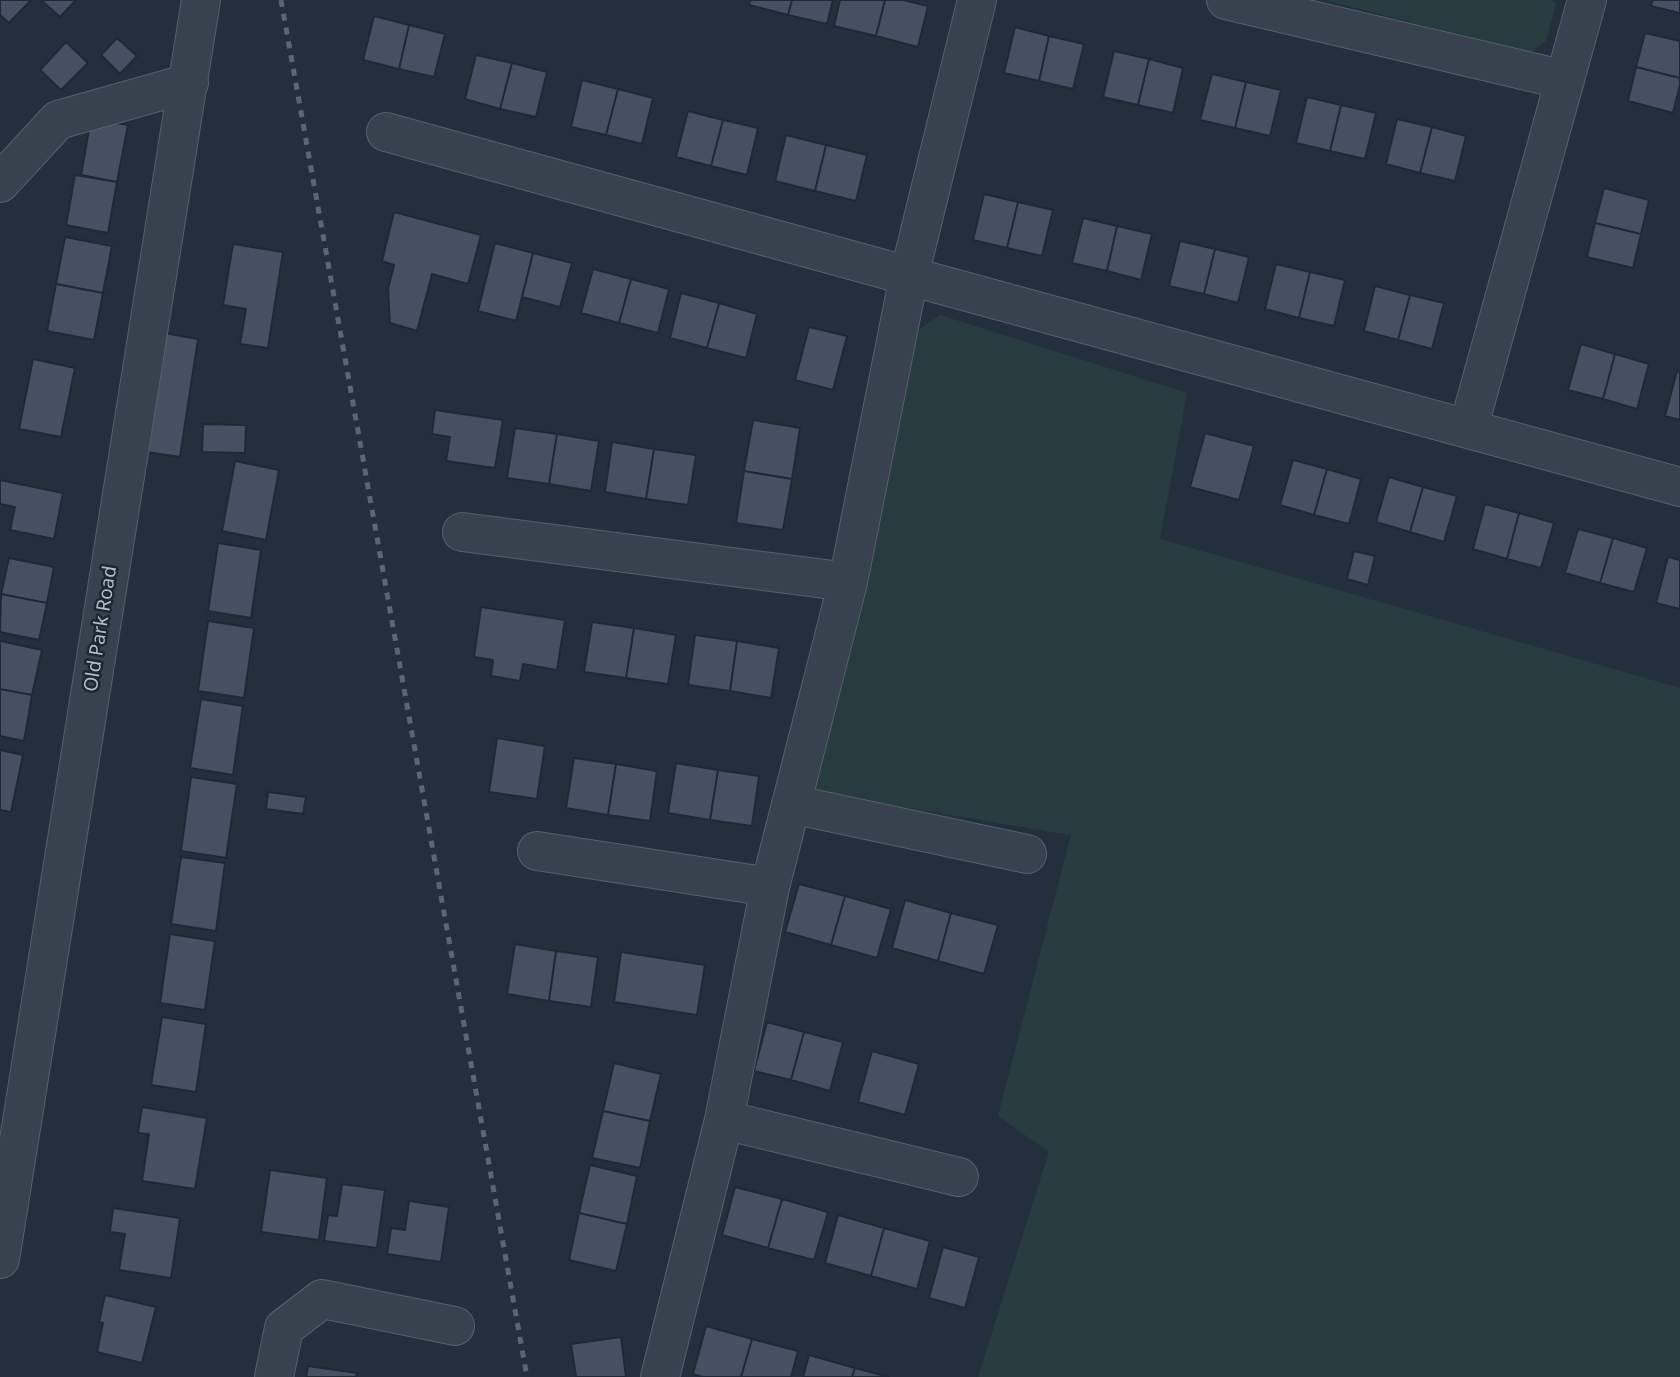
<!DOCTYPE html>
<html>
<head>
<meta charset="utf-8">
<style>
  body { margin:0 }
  canvas { display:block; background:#242f3e }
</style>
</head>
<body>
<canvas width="1680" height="1377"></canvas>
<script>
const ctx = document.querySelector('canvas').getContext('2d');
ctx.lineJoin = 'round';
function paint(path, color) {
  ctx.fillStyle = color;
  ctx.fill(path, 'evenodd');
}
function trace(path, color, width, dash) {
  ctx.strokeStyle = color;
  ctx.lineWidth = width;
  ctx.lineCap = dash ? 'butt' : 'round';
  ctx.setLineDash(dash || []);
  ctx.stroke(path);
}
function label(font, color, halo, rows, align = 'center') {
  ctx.font = font + ' "Noto Sans",sans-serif';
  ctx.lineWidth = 5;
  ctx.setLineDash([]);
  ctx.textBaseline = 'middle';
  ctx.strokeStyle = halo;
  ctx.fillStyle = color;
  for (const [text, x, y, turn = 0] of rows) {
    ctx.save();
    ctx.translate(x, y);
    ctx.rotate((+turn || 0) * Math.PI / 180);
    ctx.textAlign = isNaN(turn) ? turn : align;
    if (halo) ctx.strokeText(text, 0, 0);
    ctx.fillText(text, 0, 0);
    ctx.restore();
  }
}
const green = new Path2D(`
  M1324,0H1551L1556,3L1546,41L1530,52Z
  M940,315L1187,393L1160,539L1680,688V1377H978L1049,1152L998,1116L1071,835L811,792L913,334Z`);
const building = new Path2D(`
  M0,0H31L9,23L0,15Z
  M41,0H76L60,17Z
  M750,0H792L788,15L749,5Z
  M792,0H833L827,24L788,15Z
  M840,0H885L876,36L834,26Z
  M885,0H903L928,6L918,47L876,36Z
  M1653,0H1680V13L1651,6Z
  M374,16L409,25L399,69L363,60Z
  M409,25L445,34L434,77L399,69Z
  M1015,27L1049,36L1039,81L1004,73Z
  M1645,33L1680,41V78L1636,67Z
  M1049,36L1084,44L1073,89L1039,81Z
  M117,38L137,56L120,74L101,55Z
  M66,42L88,63L61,90L40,70Z
  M1114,51L1149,59L1138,105L1103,97Z
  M476,55L512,63L500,109L465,99Z
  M1149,59L1183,68L1173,113L1138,105Z
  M512,63L547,72L536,117L500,109Z
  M1636,67L1680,78V85L1673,113L1628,101Z
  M1212,74L1246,82L1235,128L1200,120Z
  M582,80L618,89L606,135L571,127Z
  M1246,82L1281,90L1270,136L1235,128Z
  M618,89L653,98L642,144L606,135Z
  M1307,97L1341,105L1330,151L1296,143Z
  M1341,105L1376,113L1365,159L1330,151Z
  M688,111L723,120L711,166L676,157Z
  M91,118L128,125L117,182L81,175Z
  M1397,119L1432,127L1420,173L1386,164Z
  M723,120L758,128L747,175L711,166Z
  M1432,127L1466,136L1455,181L1420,173Z
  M786,135L826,145L815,191L775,181Z
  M826,145L867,155L856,201L815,191Z
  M75,175L117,182L108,233L66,225Z
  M1604,188L1649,200L1641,234L1595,223Z
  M984,194L1018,202L1007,248L973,240Z
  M1018,202L1053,210L1042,256L1007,248Z
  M394,212L481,235L468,284L432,274L417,331L390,323L388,289L394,265L382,261Z
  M1083,218L1117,226L1107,271L1072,263Z
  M1595,223L1641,234L1633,268L1587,257Z
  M1117,226L1152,234L1141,280L1107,271Z
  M65,237L112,246L103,293L56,284Z
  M1180,241L1215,249L1204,294L1169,286Z
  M495,243L533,253L516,321L478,311Z
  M233,244L283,252L268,348L240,344L246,309L223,305Z
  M1215,249L1249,257L1238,303L1204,294Z
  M533,253L572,263L560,307L522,297Z
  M1276,264L1310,272L1299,318L1265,309Z
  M593,269L631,279L619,323L581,313Z
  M1310,272L1345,280L1334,326L1299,318Z
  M631,279L669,289L658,333L619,323Z
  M56,284L103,293L94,340L47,331Z
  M1375,286L1410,295L1398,340L1364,331Z
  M681,293L719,303L707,348L670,338Z
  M1410,295L1444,303L1432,349L1398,340Z
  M719,303L757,314L746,358L707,348Z
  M809,327L847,336L833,390L795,380Z
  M164,333L198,339L180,457L146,452Z
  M1581,344L1615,354L1603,399L1568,390Z
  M1615,354L1649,364L1637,409L1603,399Z
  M33,359L75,368L61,437L19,429Z
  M1677,371L1680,372V420L1665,416Z
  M435,410L503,420L495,468L446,461L450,437L432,434Z
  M753,420L800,428L792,479L744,471Z
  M203,424L246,425L245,453L202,452Z
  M515,428L557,434L549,484L507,478Z
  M1205,433L1254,446L1239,500L1190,487Z
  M557,434L599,441L591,491L549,484Z
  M612,442L654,449L646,499L605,492Z
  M654,449L696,455L688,505L646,499Z
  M1293,460L1327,469L1314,515L1280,505Z
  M235,461L279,470L266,540L222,531Z
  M1327,469L1361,479L1349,524L1314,515Z
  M744,471L792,479L783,530L736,523Z
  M1389,477L1423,487L1410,532L1376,522Z
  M0,480L63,493L54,539L10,530L15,507L0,504Z
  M1423,487L1457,496L1444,542L1410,532Z
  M1485,504L1519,513L1507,559L1473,549Z
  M1519,513L1554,523L1541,568L1507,559Z
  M1578,529L1613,538L1600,583L1565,573Z
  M1613,538L1647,548L1634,592L1600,583Z
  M218,543L261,550L251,618L208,611Z
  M1354,551L1375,556L1368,585L1347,579Z
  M1668,557L1680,560V609L1656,603Z
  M9,558L54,567L47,603L1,594Z
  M1,594L47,603L39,640L0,632Z
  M481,607L565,620L557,670L523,664L520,681L491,676L493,660L474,657Z
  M208,621L254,628L244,698L198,691Z
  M592,622L634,628L626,678L584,672Z
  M634,628L676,635L668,684L626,678Z
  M695,635L737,641L730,691L688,685Z
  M0,641L42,650L32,695L0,689Z
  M737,641L779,648L771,698L730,691Z
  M0,689L32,695L24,741L0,736Z
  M201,699L243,706L233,775L190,768Z
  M497,738L545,746L537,799L489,792Z
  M0,750L23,755L11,812L0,810Z
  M574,758L616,764L608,815L566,808Z
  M676,763L718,770L710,820L668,813Z
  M616,764L657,771L650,821L608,815Z
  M718,770L759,776L752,826L710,820Z
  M191,777L237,784L226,858L181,851Z
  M268,792L306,797L303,814L266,809Z
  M181,857L225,863L216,931L171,924Z
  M799,884L845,896L831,945L785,932Z
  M845,896L891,909L877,958L831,945Z
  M905,900L951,913L938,961L892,948Z
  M951,913L998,925L984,974L938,961Z
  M170,934L215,941L205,1010L160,1003Z
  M515,944L556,951L549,1001L507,994Z
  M556,951L598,957L591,1007L549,1001Z
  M621,952L705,965L697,1015L614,1002Z
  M162,1017L206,1024L196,1092L151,1085Z
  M767,1022L804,1032L791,1080L754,1071Z
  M804,1032L843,1042L830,1091L791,1080Z
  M872,1051L919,1064L905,1115L858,1102Z
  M614,1063L661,1074L650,1121L603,1111Z
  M142,1107L207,1118L195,1189L142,1181L149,1134L138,1133Z
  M603,1111L650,1121L640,1168L592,1158Z
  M590,1165L637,1176L627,1224L579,1213Z
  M270,1170L327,1178L319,1240L261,1232Z
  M342,1184L385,1190L377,1248L324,1241L328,1215L337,1216Z
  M735,1187L782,1199L768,1248L722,1235Z
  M782,1199L828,1212L814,1260L768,1248Z
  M409,1201L449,1207L441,1262L387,1254L391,1228L405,1230Z
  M113,1208L180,1218L171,1278L119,1270L125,1234L110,1232Z
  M579,1213L627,1224L616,1271L569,1260Z
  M838,1215L884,1228L871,1276L825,1263Z
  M884,1228L930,1241L917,1289L871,1276Z
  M943,1247L979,1257L965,1308L929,1298Z
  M105,1295L156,1307L142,1363L97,1352L103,1323L99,1322Z
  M706,1326L752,1339L741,1377H702L693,1374Z
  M621,1337L626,1377H576L571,1344Z
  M752,1339L798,1351L791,1377H741Z
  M809,1355L855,1368L852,1377H803Z
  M308,1366L357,1373L356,1377H306Z
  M855,1368L889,1377H852Z`);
const minor = new Path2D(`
  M977,0L909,276L1680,487
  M1226,0L1565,80
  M386,132L909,276L848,582L770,887L724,1120L660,1377
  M0,183L58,120L189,83
  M1468,429L1587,0
  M462,532L848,582
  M791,804L1027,854
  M537,851L770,887
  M724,1120L959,1177
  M0,1259L201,0
  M274,1377L284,1328L322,1299L455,1326`);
const rail = new Path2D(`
  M281,0L527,1377`);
const streetNames = [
  ["Old Park Road",101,629,-81]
];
paint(green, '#263c3f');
paint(building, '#455162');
trace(building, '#1f2835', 2);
trace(minor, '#565f6c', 40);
trace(minor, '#38414e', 38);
trace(rail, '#5a6575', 5, [7, 7]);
label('19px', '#b4bcc9', '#1d2633', streetNames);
</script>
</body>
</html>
